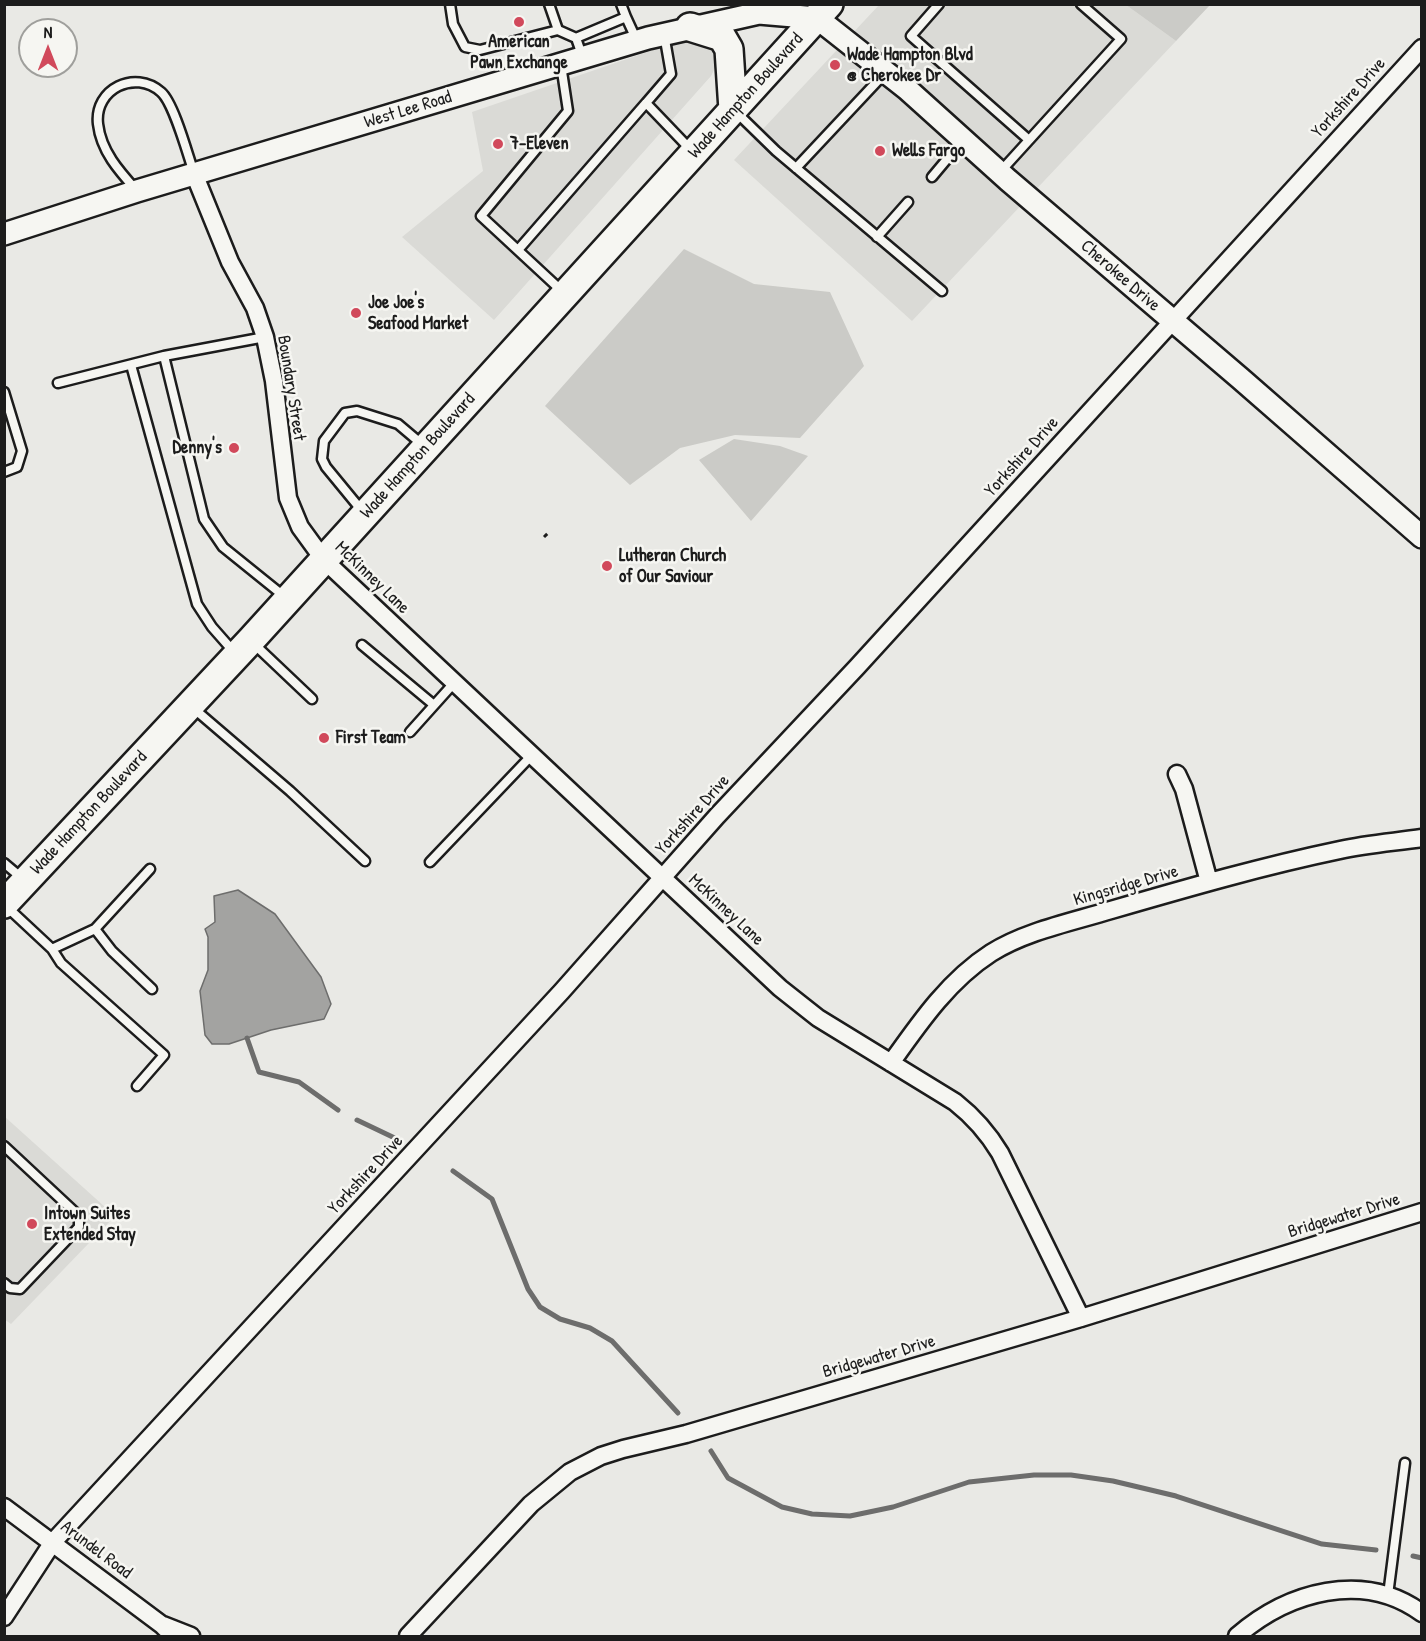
<!DOCTYPE html>
<html>
<head>
<meta charset="utf-8">
<style>
  body { margin:0 }
  #map { position:relative; width:1426px; height:1641px; overflow:hidden; background:#e9e9e5; font-family:"Patrick Hand",sans-serif }
  canvas { display:block }
  .frame { position:absolute; inset:0; border:6px solid #1c1c1c; pointer-events:none }
  .north { position:absolute; left:18px; top:18px; width:60px; height:60px; box-sizing:border-box; background:#f6f6f2; border:2px solid #9f9f9c; border-radius:50%; rotate:0deg; font-size:16px; font-weight:700; line-height:24px; text-align:center; color:#1c1c1c }
  .north::after { content:''; display:block; margin:auto; width:21px; height:27px; background:#d1495b; clip-path:polygon(50% 0,100% 100%,50% 72%,0 100%) }
</style>
</head>
<body>
<div id="map">
<canvas width="1426" height="1641"></canvas>
<div class="frame"></div>
<div class="north">N</div>
</div>
<script>
const ctx = document.querySelector('canvas').getContext('2d');
ctx.lineJoin = 'round';
function paint(path, color) {
  ctx.fillStyle = color;
  ctx.fill(path, 'evenodd');
}
function trace(path, color, width, dash) {
  ctx.strokeStyle = color;
  ctx.lineWidth = width;
  ctx.lineCap = dash ? 'butt' : 'round';
  ctx.setLineDash(dash || []);
  ctx.stroke(path);
}
function label(font, color, halo, rows, align = 'center') {
  ctx.font = font + ' "Patrick Hand",sans-serif';
  ctx.lineWidth = 5;
  ctx.setLineDash([]);
  ctx.textBaseline = 'middle';
  ctx.strokeStyle = halo;
  ctx.fillStyle = color;
  for (const [text, x, y, turn = 0] of rows) {
    ctx.save();
    ctx.translate(x, y);
    ctx.rotate((+turn || 0) * Math.PI / 180);
    ctx.textAlign = isNaN(turn) ? turn : align;
    if (halo) ctx.strokeText(text, 0, 0);
    ctx.fillText(text, 0, 0);
    ctx.restore();
  }
}
const built = new Path2D(`
  M879,5H1126L1176,41L912,321L734,160Z
  M738,21L711,76L494,320L402,237L483,171L472,112Z
  M4,1116L115,1216L11,1324L4,1319Z`);
const green = new Path2D(`
  M1126,5H1210L1176,41Z
  M684,249L754,284L830,292L864,366L800,438L735,435L680,448L630,485L545,406Z
  M734,439L780,446L808,456L751,521L699,460Z`);
const water = new Path2D(`
  M238,890L275,914L321,977L331,1004L324,1019L271,1030L229,1044H212L205,1035L200,991L208,970V937L205,929L215,922L214,896Z`);
const stream = new Path2D(`
  M247,1038L259,1072L299,1082L338,1110
  M357,1120L401,1141
  M453,1171L492,1199L528,1289L540,1307L560,1319L590,1328L612,1341L678,1413
  M711,1451L728,1478L782,1507L812,1514L850,1516L893,1507L969,1482L1034,1475H1071L1113,1481L1176,1496L1322,1544L1376,1550
  M1413,1556L1422,1558`);
const path = new Path2D(`
  M544,537L549,532`);
const service = new Path2D(`
  M450,4L453,24L465,47L480,50L558,30L576,38L583,58
  M549,4L558,30
  M621,4L626,17
  M939,4L911,36L1029,140
  M664,34L671,74L646,103L691,150
  M576,38L626,17L637,41
  M561,65L568,111L481,216L564,293
  M736,112L776,151L942,291
  M796,168L886,72
  M1000,172L1121,39L1081,4
  M932,177L963,140
  M137,191C119,171 101,151 98,124C94,89 135,69 161,92C174,103 188,156 194,173
  M877,237L908,202
  M518,250L646,103
  M164,356L204,519L223,547L285,597
  M131,365L197,604L212,627L234,652
  M58,383L164,356L265,337
  M4,392L22,451L17,467L4,472
  M363,512L326,467L322,459L324,441L345,413L357,411L398,424L424,446
  M253,643L312,699
  M362,645L434,705
  M192,707L290,791L365,861
  M410,732L454,683
  M430,862L532,755
  M4,863L23,879
  M7,907L52,949L61,963L164,1055L137,1086
  M95,929L112,951L152,989
  M52,949L95,929L150,869
  M4,1146L79,1216V1227L20,1289L10,1288L4,1283
  M1388,1595L1405,1463`);
const minor = new Path2D(`
  M195,176L230,262L255,308L265,337L274,381L288,498L300,527L324,560L780,988L818,1018L955,1102C974,1117 988,1133 1000,1153L1081,1318
  M1177,774L1184,789L1209,882
  M891,1063C920,1022 949,980 991,953C1026,931 1072,922 1111,910C1187,888 1263,866 1340,850C1367,844 1395,842 1422,838
  M4,1507L162,1625L173,1636
  M4,1617L53,1542L562,991L717,816L857,667L1422,48
  M163,1625L191,1636
  M408,1636L531,1504L570,1472L601,1456L623,1449L686,1434L1081,1318L1422,1212
  M1237,1636C1288,1592 1363,1570 1422,1613`);
const tertiary = new Path2D(`
  M4,234L137,191L648,38L759,13L817,18L907,89L1008,180L1241,379L1422,537`);
const primary = new Path2D(`
  M690,27L722,37L729,49L733,110
  M4,904L251,640L829,4`);
const markers = [
  [519,22,6,"#d1495b"],
  [835,65,6,"#d1495b"],
  [498,144,6,"#d1495b"],
  [880,151,6,"#d1495b"],
  [356,313,6,"#d1495b"],
  [234,448,6,"#d1495b"],
  [607,566,6,"#d1495b"],
  [324,738,6,"#d1495b"],
  [32,1224,6,"#d1495b"]
];
const poiNames = [
  ["American",519,42,"center"],
  ["Pawn Exchange",519,63,"center"],
  ["Wade Hampton Blvd",847,55],
  ["@ Cherokee Dr",847,76],
  ["7-Eleven",510,144],
  ["Wells Fargo",892,151],
  ["Joe Joe's",368,303],
  ["Seafood Market",368,324],
  ["Denny's",222,448,"right"],
  ["Lutheran Church",619,556],
  ["of Our Saviour",619,577],
  ["First Team",336,738],
  ["Intown Suites",44,1214],
  ["Extended Stay",44,1235]
];
const streetNames = [
  ["Wade Hampton Boulevard",746,96,-48],
  ["Yorkshire Drive",1349,98,-48],
  ["West Lee Road",408,110,-17],
  ["Cherokee Drive",1120,276,41],
  ["Boundary Street",291,388,81],
  ["Wade Hampton Boulevard",418,456,-48],
  ["Yorkshire Drive",1022,457,-48],
  ["McKinney Lane",372,578,44],
  ["Wade Hampton Boulevard",89,813,-47],
  ["Yorkshire Drive",693,815,-48],
  ["Kingsridge Drive",1126,886,-16],
  ["McKinney Lane",726,910,43],
  ["Yorkshire Drive",366,1175,-47],
  ["Bridgewater Drive",1344,1216,-17],
  ["Bridgewater Drive",879,1357,-16],
  ["Arundel Road",96,1550,37]
];
paint(built, '#dadad6');
paint(green, '#cbcbc7');
paint(water, '#a3a3a1');
trace(water, '#6d6d6c', 1.5);
trace(stream, '#6d6d6c', 5);
trace(service, '#1c1c1c', 13);
trace(minor, '#1c1c1c', 21);
trace(tertiary, '#1c1c1c', 26);
trace(primary, '#1c1c1c', 32);
trace(path, '#1c1c1c', 3, [4.5, 4.5]);
trace(service, '#f6f6f2', 8);
trace(minor, '#f6f6f2', 16);
trace(tertiary, '#f6f6f2', 21);
trace(primary, '#f6f6f2', 27);
for (const [x, y, r, color] of markers) {
  const dot = new Path2D();
  dot.arc(x, y, r, 0, 2 * Math.PI);
  ctx.fillStyle = color;
  ctx.fill(dot);
  trace(dot, '#f6f6f2', 2);
}
label('bold 18px', '#1c1c1c', '#f6f6f2', poiNames, 'left');
label('18px', '#1c1c1c', '#f6f6f2', streetNames);
</script>
</body>
</html>
